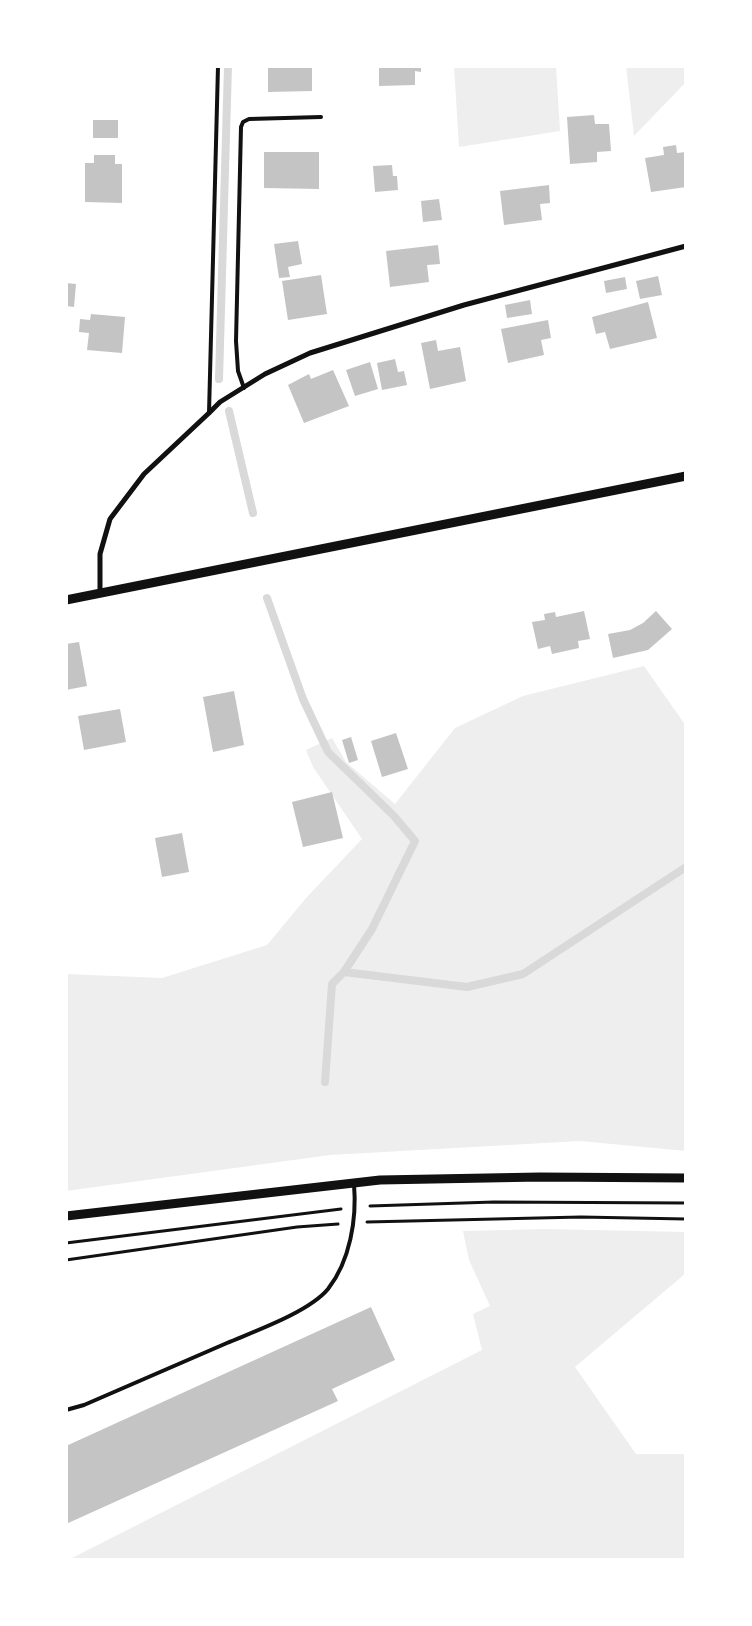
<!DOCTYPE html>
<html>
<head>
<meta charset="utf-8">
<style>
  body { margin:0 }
  #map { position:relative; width:752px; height:1626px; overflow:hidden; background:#fff; font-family:"Fira Sans Condensed",sans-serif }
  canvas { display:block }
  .frame { position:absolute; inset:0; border:68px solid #fff; pointer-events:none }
</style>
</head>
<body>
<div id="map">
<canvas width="752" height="1626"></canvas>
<div class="frame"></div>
</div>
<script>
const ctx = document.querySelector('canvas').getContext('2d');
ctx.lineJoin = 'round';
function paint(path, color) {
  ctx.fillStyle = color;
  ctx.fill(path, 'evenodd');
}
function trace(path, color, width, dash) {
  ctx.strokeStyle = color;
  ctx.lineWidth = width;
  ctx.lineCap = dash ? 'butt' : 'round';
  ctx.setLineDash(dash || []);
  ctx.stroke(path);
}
const green = new Path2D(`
  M454,66H556L560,131L459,147Z
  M626,66H686V82L634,136Z
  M644,666L686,726V1151L580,1141L330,1155L66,1191V974L162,978L267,945L306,898L362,839L313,767L306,750L332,738L346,762L395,804L455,728L523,696Z
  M545,1229L686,1232V1273L575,1367L636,1454H686V1560H68L482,1350L473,1314L490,1306L469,1260L463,1231Z`);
const stream = new Path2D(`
  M219,379L228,66
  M229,411L253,513
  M267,598L303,699L328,752L394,816L415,841L372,929L344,972
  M325,1082L332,984L344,972L467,987L523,974L686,867`);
const building = new Path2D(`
  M268,66H312V91L268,92Z
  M379,66H421V72L415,71V85L379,86Z
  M594,115L595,124H609L611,151L597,152V162L570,164L567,117Z
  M93,120H118V138H93Z
  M676,145L677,153L686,152V187L651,192L645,158L664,155L663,147Z
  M264,152H319V189L264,188Z
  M94,155H115V164H122V203L85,202V163H94Z
  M392,165L393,176H397L398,190L375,192L373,166Z
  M549,185L550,203L540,204L542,220L504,225L500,191Z
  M439,199L442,220L423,222L421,201Z
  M298,241L302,264L288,267L290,277L279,278L274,244Z
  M438,245L440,264L427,265L429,282L390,287L386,251Z
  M321,275L327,314L288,320L282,281Z
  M658,276L662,295L640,299L636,281Z
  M625,277L627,289L606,293L604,281Z
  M66,283L76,284L74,307L66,306Z
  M530,300L532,314L507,318L505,305Z
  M648,302L657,338L610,349L605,332L596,334L592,317Z
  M91,314L125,317L122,353L87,350L89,333L79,332L80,319L90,320Z
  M548,320L551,338L541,340L544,355L508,363L501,329Z
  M436,340L438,351L460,347L466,381L430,389L421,343Z
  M395,359L398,372L404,371L407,385L382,390L377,363Z
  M370,362L378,389L355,396L346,370Z
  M333,370L349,406L304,423L288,385L309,374L311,379Z
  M584,611L590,639L578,641L579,648L552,654L550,646L538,649L532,622L545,620L544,614L555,612L556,617Z
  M656,611L672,629L648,650L613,658L608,634L630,630L643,623Z
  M79,642L87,686L66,690V644Z
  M234,691L244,745L213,752L203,697Z
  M120,709L126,742L84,750L78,716Z
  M396,733L408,769L382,777L371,741Z
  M351,737L358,760L349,763L342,740Z
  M332,792L343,838L303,847L292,802Z
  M182,833L189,872L162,877L155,838Z
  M371,1307L395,1360L332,1389L338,1401L66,1524V1446Z`);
const path = new Path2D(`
  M370,1206L494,1202L686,1203
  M367,1222L581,1217L686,1219
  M66,1243L341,1209
  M66,1260L297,1227L338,1224`);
const service = new Path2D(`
  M244,388L238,371L236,341L241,127L243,122L249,119L321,117
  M209,413L218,66
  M66,1410L84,1405C131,1385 179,1364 227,1343C255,1331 309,1312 328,1289C350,1261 357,1219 354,1184`);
const minor = new Path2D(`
  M100,593V554L110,519L144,474L209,413L220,402L265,374L310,353L464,305L686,246`);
const tertiary = new Path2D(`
  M66,600L686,476
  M66,1216L380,1180L540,1177L686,1178`);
paint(green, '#eee');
trace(stream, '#d9d9d9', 8);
paint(building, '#c4c4c4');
trace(path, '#111', 3);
trace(service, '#111', 4);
trace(minor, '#111', 5);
trace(tertiary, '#111', 9);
</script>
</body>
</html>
